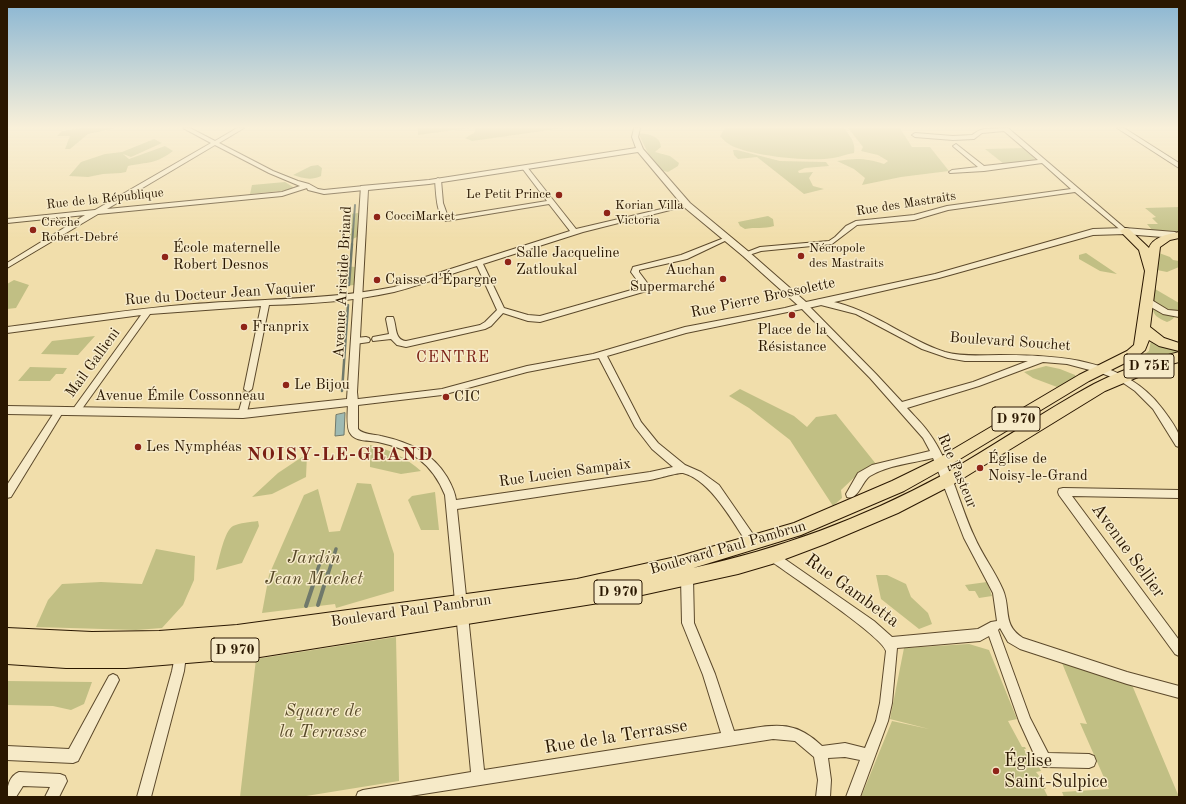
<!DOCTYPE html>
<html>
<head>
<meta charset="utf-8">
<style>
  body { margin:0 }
  #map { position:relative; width:1186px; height:804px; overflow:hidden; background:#f1deab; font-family:"Old Standard TT",serif }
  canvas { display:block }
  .frame { position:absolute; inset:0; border:8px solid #2a1700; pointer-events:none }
</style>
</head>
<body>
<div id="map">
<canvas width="1186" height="804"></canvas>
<div class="frame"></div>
</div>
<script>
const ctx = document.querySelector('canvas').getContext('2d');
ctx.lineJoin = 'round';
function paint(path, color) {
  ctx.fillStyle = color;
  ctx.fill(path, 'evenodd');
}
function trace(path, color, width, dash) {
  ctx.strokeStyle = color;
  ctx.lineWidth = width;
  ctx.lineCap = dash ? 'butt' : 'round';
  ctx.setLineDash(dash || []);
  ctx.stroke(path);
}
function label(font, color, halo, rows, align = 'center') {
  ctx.font = font + ' "Old Standard TT",serif';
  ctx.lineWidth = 3;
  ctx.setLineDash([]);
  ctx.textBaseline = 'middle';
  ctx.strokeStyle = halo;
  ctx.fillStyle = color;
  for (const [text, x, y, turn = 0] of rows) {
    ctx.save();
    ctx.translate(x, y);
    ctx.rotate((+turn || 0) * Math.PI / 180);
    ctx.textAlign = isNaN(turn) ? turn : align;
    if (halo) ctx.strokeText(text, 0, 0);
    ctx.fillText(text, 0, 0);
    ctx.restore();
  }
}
const green = new Path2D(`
  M82,128H116L88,134L70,149H65L70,136H57L62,131Z
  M418,128H470L418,135Z
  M476,128H564L472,141L465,138L474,133Z
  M725,128H844C850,136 856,143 854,153C847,154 840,157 833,158C809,162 754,156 732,146C727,143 723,140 720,136Z
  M848,128H900L912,147H930L949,171L901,177L862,185L865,178L854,169L837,161C856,158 866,158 884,164L888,161L878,155L861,151L863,147Z
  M638,133C648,134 660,135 661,147L655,152L670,156L679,163L678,166L668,172L659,170L649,155Z
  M154,139L162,143L131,157L123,154L129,159L165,146L173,151C156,164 148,162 128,166L126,172L121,173L103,174L88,177L69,176L81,162L105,154L122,152Z
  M1024,148L1036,160L1004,164L985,149Z
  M733,150H737L780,161L826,162L829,166L805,168L798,171L799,173L813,172L809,178L813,186L824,189L804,194L757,157L738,159L734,155Z
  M318,165L322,168L321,176C311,181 302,178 293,175L311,166Z
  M285,182L293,187V188L290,190L250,194L252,185Z
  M1179,207V231L1152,230L1147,224H1158L1152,218L1156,217L1145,208Z
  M358,213L357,237L348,241L350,214Z
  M768,216L773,219L774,226C764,229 755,227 745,229L740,226L738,222Z
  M1086,253L1117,274L1100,271L1079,259V255Z
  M1159,253L1170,257L1173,260L1179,261V267L1167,272L1157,270Z
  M346,266L355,267L354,285L345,286Z
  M14,280L29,285L16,308L7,309V284Z
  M1155,289L1179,303C1179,312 1176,319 1167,322C1147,314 1154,308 1155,289Z
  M95,336L78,355L41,354L52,341Z
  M1151,340L1179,349V351L1145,361L1139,358L1149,351Z
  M1046,366L1060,369L1075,375L1076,378L1057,387L1033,378L1024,372Z
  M30,367L67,368L63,374H56L50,381H18Z
  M740,389L794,416L807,427L816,417L836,414L876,464L859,473L841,490L842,498L833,506L790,440L749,408L729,396Z
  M370,445C390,449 406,458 421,471L401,474L370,467Z
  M305,455H307L306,477L272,494L252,497L278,473Z
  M357,483L371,484L394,554V591L336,608L335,604L262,613L269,575L304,495L318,489L329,532L340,531Z
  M435,492L439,530H421L408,500L412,496Z
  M258,521L259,526L242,563L216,570C219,560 224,531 233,526C240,523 250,522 258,521Z
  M156,549L195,556L194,580L183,605L162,628L136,630L36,627L48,600L62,584L101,582L142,584Z
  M876,575H887L906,584L911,597L928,613L932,624L919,629L881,599Z
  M987,582L992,596L979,598L975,591H969L965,585Z
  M396,637L399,781L300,797H240L256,659Z
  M969,644L989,650L1017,719L1008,721L1022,747H1025L1026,749H1024L1028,757L1031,759L1029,760L1030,762L1036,761L1041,771L1036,772L1040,777H1038L1043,787H1045L1046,789H1044L1048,797H861L892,721L929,729L890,719L904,648Z
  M1062,663L1132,685L1179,797H1064L1062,792L1109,789L1080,723L1087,724Z
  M7,681L92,682L84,704L71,710L53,706L7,705Z`);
const water = new Path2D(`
  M345,413L344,435L335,436L336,415Z`);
const streamFar3 = new Path2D(`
  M352,245L355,205`);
const streamFar2 = new Path2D(`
  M349,285L352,244
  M342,391L348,305`);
const streamFar1 = new Path2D(`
  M316,574L321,560
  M328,574L336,549`);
const stream = new Path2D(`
  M318,605L328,573
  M306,606L317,573`);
const minorTunnelFar1 = new Path2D(`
  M248,391V389`);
const minorTunnel = new Path2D(`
  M246,400L248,390`);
const minor = new Path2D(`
  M183,128H190L215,141L237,128H244L219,143L273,171L298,181L309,184L318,189L324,190L364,186L367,188L364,190L324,194L308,190L307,188L282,196L98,214L7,268V263L85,215L7,223V219L95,210L211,143ZM215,145L269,173L300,186L282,192L107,209Z
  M1008,128L1127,230V232H1123L1075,192L948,210L914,220L857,225L832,244L761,251L746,256L742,254L760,247L829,241L835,237L846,226L856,221L914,215L947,206L1071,189L1042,163L984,171L950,173L949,172L952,170L978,167L954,147L953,146L956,144L984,166L1038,160L1004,131L982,133L974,139L953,140L915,137L912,135L915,133L953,136L972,135L978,131L984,129Z
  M1117,128H1124L1179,163V168Z
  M525,166L527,167L576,229L687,203L690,205L583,232L483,264L504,308L528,315L540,316L642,287L631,272L633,267L681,255L724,238H728L729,239L687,259L639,270V272L651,288L650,290L540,322L528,321L503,313L491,326L485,329L406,347L397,345L391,339L373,341L372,339L373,337L389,334L386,319L387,317H393C397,326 394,340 406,341L480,325L485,322L497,310L477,266C449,274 422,285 394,292C353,301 311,304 269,305L252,389L248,392L244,389L261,306L150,314L79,413H73L71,411L73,409L141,315L7,333V327C69,319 131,309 194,304C261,299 328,300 394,287L570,231L549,204L446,221C436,216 436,190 435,180L438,178L441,180L443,203L448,217L547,201L522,168Z
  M1144,299H1150L1168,310L1179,311V317L1163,314L1144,303L1143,301Z
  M817,300C824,299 832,302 838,303C878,314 908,340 945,352C963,357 982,355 1000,355C1055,355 1124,358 1161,407C1167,415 1175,425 1179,435C1180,438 1179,443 1179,447L1176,446L1153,409L1135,391L1119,380L1101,373L1067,364L1043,362L979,386L907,408C914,416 923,424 929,433C950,461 959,504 974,536C982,555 995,571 1003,590C1011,609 1002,625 1023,638L1127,672L1179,686V698L1127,684L1020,649L1008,642L1000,628L998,630L1030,718L1048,753L1089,754L1094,756L1096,761L1094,766L1089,768L1044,767L1039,765L1019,721L989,636L980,641L897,648L892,703L888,721L860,797H846L860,760L845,757L828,758L831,780L830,797H816L818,780L814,757L795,741L773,739L404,797H356L358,792L363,790L471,772L445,495C432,463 411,449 378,442C369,440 355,442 350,433C346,427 348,409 348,402L350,400L442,389L527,366L593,354L685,327L785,308L804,303L807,304L876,374L902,402L973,382L1028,361H965L948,358L922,349L856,314L817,304L816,302ZM802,309L870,378L923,438L930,451L872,465L858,473L846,494L847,497C858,501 862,481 870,476C888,465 913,463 933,458L964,538L993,593L997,621L991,622L978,629L892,637L874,621L776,553L772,551L768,553L767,556L768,559C787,573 882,636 886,651L880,703L876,721L865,748L845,743L822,746C792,717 771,726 734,731L715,674L694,623L693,578L691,574L687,573L683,574L681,578L682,623L703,675L721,733L484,770L457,509L650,480C656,479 679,472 683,473C711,480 734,524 749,546L753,548L757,546L758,543L757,540L719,485L701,472L685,465L658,443L641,422L607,356L686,333ZM599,358L635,427L652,449L673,467L650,472L456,500C455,492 451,484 447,477C432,452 408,442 381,436C374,434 363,435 358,429V405L442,395L527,372Z
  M366,337L369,338L370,340L369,342L355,344L351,341L355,338Z
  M246,397L250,400L246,416H240L238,414L242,400Z
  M60,407L63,408L65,410L63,412L11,497L7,498V485L57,408Z
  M1063,488L1179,490V498L1072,496L1179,640V656L1175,654L1059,495L1058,492L1059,489Z
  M180,649L184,651L186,655L184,671L151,797H137L172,671L176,651Z
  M113,674L117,676L119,680L78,761L73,763L7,760V746L69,749L109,676Z
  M19,772L60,774L65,776L67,781L59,797H45L50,787L23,786L16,797H7C7,787 9,776 19,772Z`);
const tertiary = new Path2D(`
  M634,128H640L638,137L643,149L690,203L749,252L806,302L935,274L1093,229L1125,228L1175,232L1179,235L1175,238L1125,234L1093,235L939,278L804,309L801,308L743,256L684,207L638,152L429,184L368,190L357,392L358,402L357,405L243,418L7,414V406L243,410L347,399L361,186L429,180L636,148L632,137Z`);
const primary = new Path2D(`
  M1125,228L1129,229L1149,248C1153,237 1168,234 1179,232V238L1170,240L1160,247L1150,327L1164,338L1179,343V351L1159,346L1149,340L1145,350L1137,357L1089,381L945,468L904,491L801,535L693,568C780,549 863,518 941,476C993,447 1042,412 1094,384C1119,371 1152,359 1179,352V362L1164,366L1105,391L952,485L898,513L825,544L772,564L738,574L624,599L260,657L126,668H66L7,664V628L92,632L159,631L237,625L577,579L680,556L794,523L892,481L935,460L1079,375L1127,351L1134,345L1145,271L1139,250L1120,231Z`);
const markers = [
  [559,195,4,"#8f2418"],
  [607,213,4,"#8f2418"],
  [377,217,4,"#8f2418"],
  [33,230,4,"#8f2418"],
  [801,256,4,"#8f2418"],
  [165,257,4,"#8f2418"],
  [508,262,4,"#8f2418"],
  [723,279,4,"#8f2418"],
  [377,280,4,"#8f2418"],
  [792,315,4,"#8f2418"],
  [244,327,4,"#8f2418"],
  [286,385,4,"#8f2418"],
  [446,397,4,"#8f2418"],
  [138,447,4,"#8f2418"],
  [980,468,4,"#8f2418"],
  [996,771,4,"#8f2418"]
];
const farPoinames = [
  ["Le Petit Prince",551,195,"right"],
  ["Korian Villa",615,206],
  ["Victoria",615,221],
  ["CocciMarket",385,217],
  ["Crèche",41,223],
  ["Robert-Debré",41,238],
  ["Nécropole",809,249],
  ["des Mastraits",809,264]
];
const farStreetnames = [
  ["Rue de la République",105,199,-6],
  ["Rue des Mastraits",906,204,-9]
];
const shields = [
  [1149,366,50],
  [1016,419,48],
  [618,592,48],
  [235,650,48]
];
const shieldNames = [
  ["D 75E",1149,366],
  ["D 970",1016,419],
  ["D 970",618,592],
  ["D 970",235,650]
];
const poiNames = [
  ["École maternelle",173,248],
  ["Robert Desnos",173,265],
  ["Salle Jacqueline",516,253],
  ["Zatloukal",516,270],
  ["Auchan",715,270,"right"],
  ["Supermarché",715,287,"right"],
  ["Caisse d'Épargne",385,280],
  ["Franprix",252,327],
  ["Place de la",792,330,"center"],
  ["Résistance",792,347,"center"],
  ["Le Bijou",294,385],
  ["CIC",454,397],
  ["Les Nymphéas",146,447],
  ["Église de",988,459],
  ["Noisy-le-Grand",988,476]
];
const streetNames = [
  ["Avenue Aristide Briand",343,282,-87],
  ["Rue du Docteur Jean Vaquier",220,294,-4],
  ["Rue Pierre Brossolette",763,298,-12],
  ["Boulevard Souchet",1010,342,4],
  ["Mail Gallieni",93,363,-54],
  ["Avenue Émile Cossonneau",180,396],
  ["Rue Pasteur",957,471,67],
  ["Rue Lucien Sampaix",565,473,-8],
  ["Boulevard Paul Pambrun",728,548,-16],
  ["Boulevard Paul Pambrun",411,611,-8]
];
const neighbourhoodNames = [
  ["CENTRE",453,358]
];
const nearStreetnames = [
  ["Avenue Sellier",1128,551,54],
  ["Rue Gambetta",852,591,36],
  ["Rue de la Terrasse",616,737,-9]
];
const nearParknames = [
  ["Jardin",314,558],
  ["Jean Machet",314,579],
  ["Square de",323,711],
  ["la Terrasse",323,732]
];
const nearPoinames = [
  ["Église",1004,761],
  ["Saint-Sulpice",1004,782]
];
const districtNames = [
  ["NOISY-LE-GRAND",340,455]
];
paint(green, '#c1bf84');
paint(water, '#9ebab3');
trace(water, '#70796b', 1);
trace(streamFar3, '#70796b', 2);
trace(streamFar2, '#70796b', 2.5);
trace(streamFar1, '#70796b', 3.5);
trace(stream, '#70796b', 4);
trace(minorTunnelFar1, '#c9b689', 8, [8, 4]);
trace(minorTunnel, '#c9b689', 10, [10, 5]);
trace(minor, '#5c492b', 2);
trace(tertiary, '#5c492b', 2);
trace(primary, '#2a1700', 2);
paint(minor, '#f6eac8');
paint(tertiary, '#f6eac8');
paint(primary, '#f1deab');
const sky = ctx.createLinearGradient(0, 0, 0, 240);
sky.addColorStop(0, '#8ab6d3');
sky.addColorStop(0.53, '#f9f0d9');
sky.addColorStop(1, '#f9f0d900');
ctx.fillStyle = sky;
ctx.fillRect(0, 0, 1186, 240);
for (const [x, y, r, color] of markers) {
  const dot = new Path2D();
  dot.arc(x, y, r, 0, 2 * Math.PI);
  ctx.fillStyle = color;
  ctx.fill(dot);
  trace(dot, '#f6eac8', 1.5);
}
label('13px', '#2a1700', '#f6eac8', farPoinames, 'left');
label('13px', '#2a1700', '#f6eac8', farStreetnames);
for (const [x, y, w] of shields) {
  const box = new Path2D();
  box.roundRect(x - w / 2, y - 12, w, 24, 3);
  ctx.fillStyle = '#f6eac8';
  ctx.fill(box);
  trace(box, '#2a1700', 1);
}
label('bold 14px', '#2a1700', null, shieldNames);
label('15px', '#2a1700', '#f6eac8', poiNames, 'left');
label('15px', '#2a1700', '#f6eac8', streetNames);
ctx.letterSpacing = '1px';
label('16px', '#7a1f14', '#f6eac8', neighbourhoodNames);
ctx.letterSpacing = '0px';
label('18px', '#2a1700', '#f6eac8', nearStreetnames);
label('italic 18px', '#574928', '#f6eac8', nearParknames);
label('18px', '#2a1700', '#f6eac8', nearPoinames, 'left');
ctx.letterSpacing = '1px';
label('bold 19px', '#7a1f14', '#f6eac8', districtNames);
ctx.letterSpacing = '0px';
</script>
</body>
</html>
